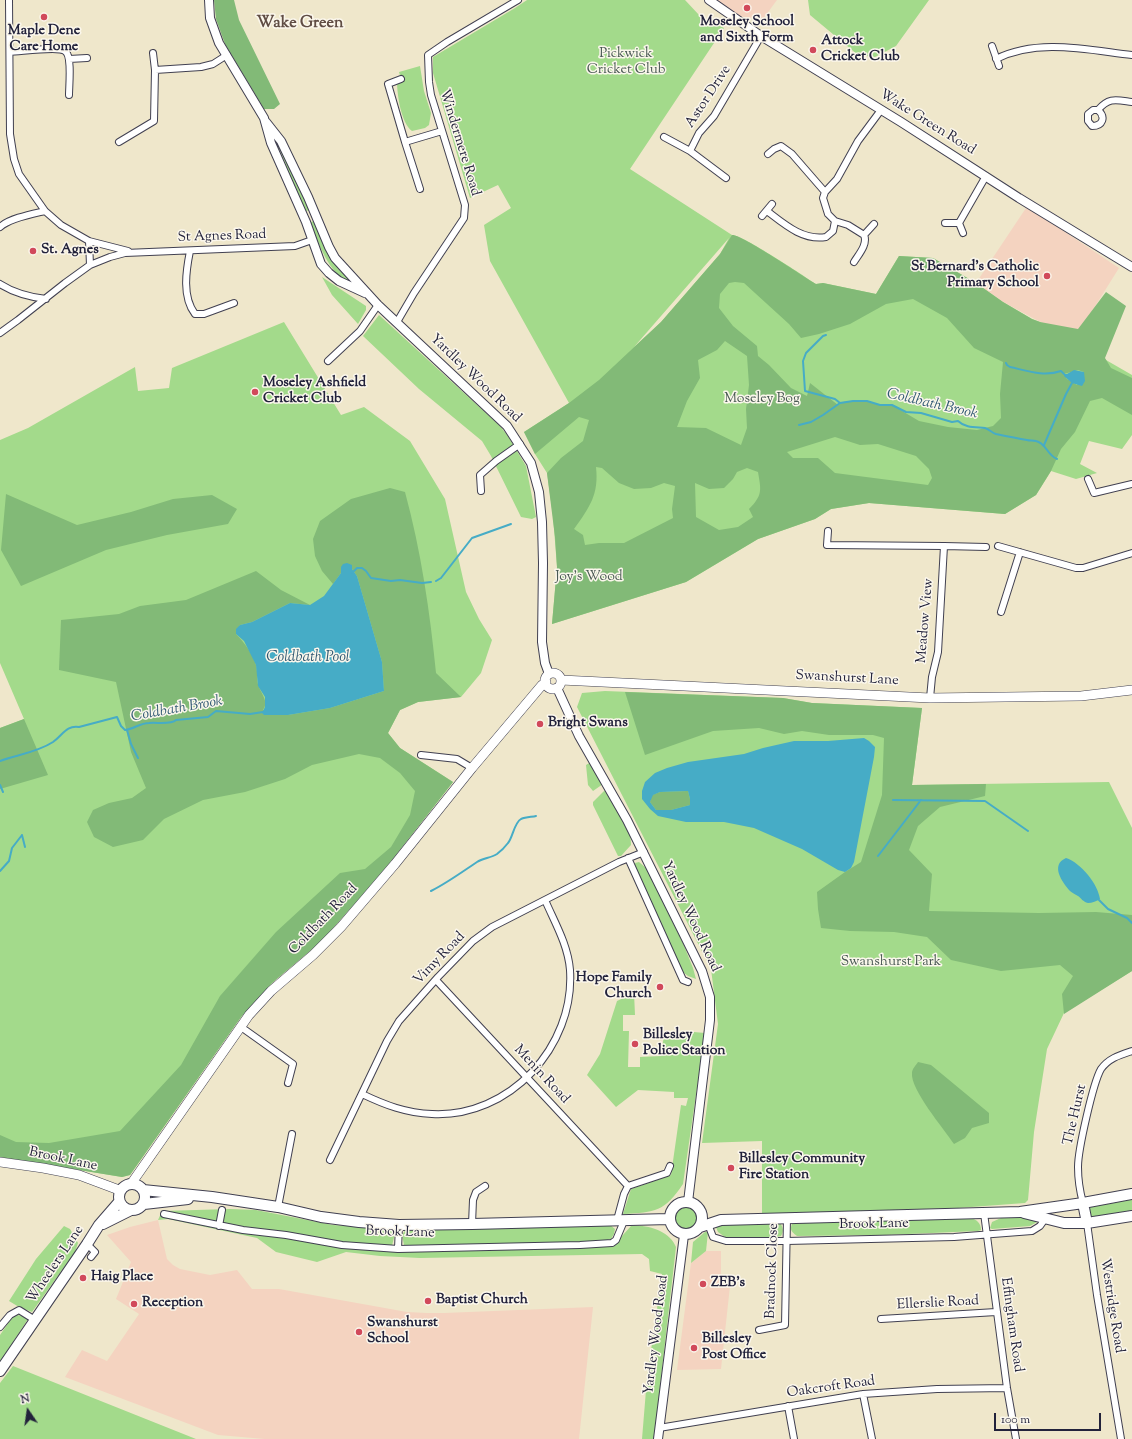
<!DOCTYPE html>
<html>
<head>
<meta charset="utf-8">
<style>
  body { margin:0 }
  #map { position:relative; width:1132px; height:1439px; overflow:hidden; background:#efe7cb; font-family:"Sorts Mill Goudy",serif }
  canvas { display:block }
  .north { position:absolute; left:8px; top:1391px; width:40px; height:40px; -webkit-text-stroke:3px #fbf7ec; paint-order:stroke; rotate:347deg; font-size:11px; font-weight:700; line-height:16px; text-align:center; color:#22223b }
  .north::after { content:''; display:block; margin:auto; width:14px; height:18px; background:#22223b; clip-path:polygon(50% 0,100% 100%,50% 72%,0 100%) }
  .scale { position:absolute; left:994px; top:1413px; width:107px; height:18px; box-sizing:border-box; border:2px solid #22223b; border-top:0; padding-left:5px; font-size:12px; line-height:14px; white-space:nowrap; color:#22223b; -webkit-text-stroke:3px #fbf7ec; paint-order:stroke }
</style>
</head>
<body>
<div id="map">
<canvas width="1132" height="1439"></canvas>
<div class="north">N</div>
<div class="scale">100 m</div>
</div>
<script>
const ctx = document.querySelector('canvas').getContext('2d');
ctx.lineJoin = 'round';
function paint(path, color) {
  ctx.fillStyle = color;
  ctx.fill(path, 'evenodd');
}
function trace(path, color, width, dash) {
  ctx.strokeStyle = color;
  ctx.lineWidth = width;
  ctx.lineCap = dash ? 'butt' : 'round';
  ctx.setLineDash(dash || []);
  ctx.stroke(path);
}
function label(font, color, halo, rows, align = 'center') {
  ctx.font = font + ' "Sorts Mill Goudy",serif';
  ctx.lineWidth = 3;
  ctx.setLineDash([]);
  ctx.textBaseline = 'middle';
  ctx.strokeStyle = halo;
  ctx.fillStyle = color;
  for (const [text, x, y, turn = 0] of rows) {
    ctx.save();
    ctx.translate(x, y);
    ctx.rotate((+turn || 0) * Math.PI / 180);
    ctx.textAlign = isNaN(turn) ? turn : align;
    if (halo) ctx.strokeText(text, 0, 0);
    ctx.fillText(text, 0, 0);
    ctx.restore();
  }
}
const built = new Path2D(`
  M711,0H777L763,19L736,16Z
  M1026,208L1062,230L1119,268L1074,340L1003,302L976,283Z
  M158,1220L167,1259L173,1265L180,1269L210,1275L237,1270L252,1289H279L407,1312L427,1313H444L593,1307L579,1439H265L218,1435L65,1377L82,1350L107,1361L139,1314L116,1299L131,1262L107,1235L130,1227Z
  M706,1251H721V1275L730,1286L721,1369L677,1370L691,1263Z`);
const green = new Path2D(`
  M527,0H685L700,16L724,28L630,169L732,235C741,234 804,276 816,284L823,283L876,294L899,256L933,258L976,283L1003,302L1032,319L1040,322L1132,375V435L1122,449L1089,441L1080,464L1097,473L1076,479L1051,471L1036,495L1005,514L869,503L831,509L815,519L758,539L686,582L552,624L557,567L553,516L547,473L535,454L524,432L569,403L490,261L484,225L511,208L498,185L470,198L433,73V57L515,8ZM729,238L720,254L661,322L634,347Z
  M808,0H929L896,46L875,57L858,55L810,15Z
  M420,66L424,91L431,113L429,125L425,128L412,131C401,123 397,94 397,81L401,79L399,72Z
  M276,140H277L310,210L306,211L295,188Z
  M313,221L315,222L351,281L349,282C330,276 317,240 310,223Z
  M322,277L366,306V310L358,324L332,295Z
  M379,315L500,426L508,436L526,466L536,517L532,519L521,517L491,456L482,441L419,389L363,336Z
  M284,322L341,415L364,407L410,441L445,499L466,592L479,619L492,640L481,673L461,697L418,702L400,710L388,733L400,748L453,782L424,819L355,904L272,983L241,1017L130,1175L122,1177L0,1157V728L24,719L0,663V440L28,428L135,367L138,391L169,388L172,368Z
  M605,691L783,698L812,703L922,708L912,785L1109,782L1132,828V971L1064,1013L1047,1049L1034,1132L1028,1200L1025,1203L958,1208L762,1214V1141L702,1143L718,1024L711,969L577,707L582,693Z
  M591,762L603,784L593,791L588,785L586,765Z
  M606,789C614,804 632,827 631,845L621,856H618L593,805V802Z
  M639,862L646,868L683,943L693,968L696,979L688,976L680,970L656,912L634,867L635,863Z
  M634,993L635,1015H623V1031H629L628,1067H640V1057L661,1056L664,1035L694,1032L705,1033L683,1184C664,1212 656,1212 623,1214L631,1189L671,1175L681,1105L686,1106L688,1098H674V1092L638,1090L616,1107L587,1075L600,1054L617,1001Z
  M1132,1197V1211L1099,1216H1091L1088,1210L1090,1205Z
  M674 1218a12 12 0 1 1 24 0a12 12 0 1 1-24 0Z
  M230,1209L256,1210L333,1225L391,1229L395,1233L391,1250H405L402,1235L406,1229L610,1225L615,1229L614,1234L611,1239L604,1241L535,1243V1249L614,1245L631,1226C647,1224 670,1231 676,1247L654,1439H642L647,1378L662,1274L650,1271L649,1259L642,1254L420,1258L380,1256L346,1252L317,1262L276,1252L257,1238L168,1219L158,1220L162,1211Z
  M1033,1217L1037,1220V1222L1030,1226L992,1229L990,1228L992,1222L1001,1218Z
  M971,1218C977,1220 981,1223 981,1230L978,1231L885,1235L797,1236C790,1231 789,1228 794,1221Z
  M780,1223C783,1227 784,1231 781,1236L776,1237H725L718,1232L715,1225Z
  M64,1226L70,1229L78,1243L75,1252L32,1312L19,1307L9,1301L36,1259Z
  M705,1232H708L706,1251L691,1263L693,1242Z
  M18,1315L26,1317L28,1319L0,1362V1335L13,1316Z
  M13,1366L196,1439H0V1383Z`);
const forest = new Path2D(`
  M214,0H234L239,20L280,104L274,109H264L225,44L216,19Z
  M732,235C741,234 804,277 816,284L823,283L876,294L899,256L933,258L976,283L1003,302L1032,319L1040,322L1078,329L1106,292L1126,306L1105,358L1111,368L1132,378V415L1102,398L1090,401L1075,432L1061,449L1051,471L1036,495L1005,514L869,503L831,509L815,519L758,539L686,582L552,624L557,567L555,537L547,473L561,458L583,441L589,420L579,417L535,454L524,432L569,403L599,380L661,322L720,254ZM735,282L744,283L789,324L801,338L819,334L850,324L886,304L913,299L947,318L974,348L1003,362L1000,394L1001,418L993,426L977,430L948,427L919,421L892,405H880L867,401H853L843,402L838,405L810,383L807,396L791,388L769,365L758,356L757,346L733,326L719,308L720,294L729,283ZM725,341L747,356L749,385L746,409L747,428L741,445L706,428L677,427L687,401L700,378L698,360L717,350ZM1078,370L1084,372L1077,385L1067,379L1064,374ZM835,437L860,445L878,444L916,456L929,469L932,478L928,485L835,473L818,458H793L787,452ZM596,467L602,468L619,483L634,489L651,488L664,483L675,486L672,509L673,518L624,543H599L585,545L583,535L574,529C590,507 599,494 596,467ZM747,468L758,472C761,490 763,495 749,509L753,517L738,527L719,530L696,517L695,483L709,489L724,488L733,479L737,472Z
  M390,488L405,492C421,551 430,612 436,673L461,697L418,702L400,710L388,733L400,748L453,782L389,864L322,941L272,983L241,1017L130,1175L122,1177L0,1157V1135L16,1142L49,1143L120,1131L181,1065L220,996L276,932L340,873L365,869L391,847L410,815L415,791L400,773L380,758L359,754L312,765L285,779L245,792L203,800L164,819L143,840L113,847L94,837L87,822L93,810L109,803L132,798L146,788L131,752L116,682L59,670L61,620L119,614L140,606L186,600L256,571L281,590L310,605L290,603L252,622L240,625L236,634C244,642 253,654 256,665C258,672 256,681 259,687C262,695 269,702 263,710L288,715L330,708L384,691L382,662L357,576L352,569L341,567V573L333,584L322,571L315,556L313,539L320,521L351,499Z
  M6,494L77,525L131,512L173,499L212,495L237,509L228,524L167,535L106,550L21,586L1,550Z
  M625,692L783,698L812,703L922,708L912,785L986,784L985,796L940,807L918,826L909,850L932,874L929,911L1039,913L1096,912L1132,915V971L1064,1014L1062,994L1073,976L1060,965L1001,971L951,960L927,937L894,932L850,931L821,928L818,909L817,892L845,872L861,862L882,795L884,738L873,735H829L802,731L784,734L759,728L713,731L645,755Z
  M24,719L48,775L0,789V728Z
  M688,791L690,799V805L671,810H656L650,802L652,795L660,792Z
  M918,1062L931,1065L989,1113V1123L972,1128L965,1138L954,1144C944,1129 910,1089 912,1073C912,1069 916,1065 918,1062Z`);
const water = new Path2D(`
  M1074,370L1084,372L1085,381L1082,386L1072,383L1064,376V374H1067Z
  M347,563L352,565V569L357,576L382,662L384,691L330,708L288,715H264L262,713L265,707V697L258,686L256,665L244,641L236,634V629L240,625L252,622L290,603L310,605L324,596L341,573V567L343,564Z
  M864,738L869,741L875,747L874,757L854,862L851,868L845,872L838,870L802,849L754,828L724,822H686L658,816L650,809L642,799V791L645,782L655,773L667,768L688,762L744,754L763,748L794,741H828ZM688,791L690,799V805L671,810H656L650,802L653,795L660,792Z
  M1066,858C1081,863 1098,884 1100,899C1097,901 1092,903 1088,903C1083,902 1081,898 1078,896C1075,894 1072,893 1070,891C1062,882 1050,865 1066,858Z`);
const stream = new Path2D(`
  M826,335L823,336L806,353L803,361L805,391L835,399L840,403
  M1006,363L1007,365L1010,367C1028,371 1044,377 1061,371L1064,374
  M799,425L811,422L823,415L840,403L853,401H867L880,405H892L906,412L921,413L952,422L958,421C965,428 976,427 985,428C989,429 992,433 996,434C1006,436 1016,438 1027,440C1030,441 1033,440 1036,441C1046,443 1047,455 1057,459
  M1044,445L1066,394L1072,383
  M352,573L357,568H362L366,571L371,578L391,581L400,580L422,583L431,582
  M436,581L441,578L472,538L511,524
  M127,730L131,744L138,758
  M0,761C17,755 38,752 53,742C63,735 66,725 79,727L117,717L121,726L125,730C134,729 140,723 149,723C156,722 171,725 176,720L208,717L216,711L250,714L263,712
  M0,785L3,792
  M893,800L985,801L1028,831
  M22,835L25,847
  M878,856L921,800
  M0,871L9,861L12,848L22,835
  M431,891C447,883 462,872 477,862C483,858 491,858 497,854C501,851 505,847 508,843C513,837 514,823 521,819C526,817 532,817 536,816
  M1099,900L1108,909L1127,918L1132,923`);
const minor = new Path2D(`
  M9,0L10,134L14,159L19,174L45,211L61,225L89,241L128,251
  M992,46L999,66
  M10,52C20,52 60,45 66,52C72,58 69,86 69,95
  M153,53L155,70
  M69,59L87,58
  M996,59C1038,38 1088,50 1132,55
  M401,79L388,84L405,142
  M1098,110C1106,117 1103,126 1092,126L1088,121V114L1093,110H1098C1109,97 1116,100 1132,102
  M664,137L690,151L699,133L714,116L761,36
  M119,142L154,121L155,70L201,67L213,64L227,55
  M690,151L726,178
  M768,154L774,149L781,146L792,154L825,192
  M420,189L405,142L442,131
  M767,211C784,224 803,241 826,237L833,231L835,221
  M762,216L772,204
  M945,223H959
  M874,224L864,235L848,225L835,221L828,214L823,198L825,192L837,179L858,141L881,110
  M0,227C10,218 32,214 45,211
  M963,233L959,223L986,176
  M89,241L90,265
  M190,251C186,271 182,297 195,314H204L234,303
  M854,262C859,254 868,244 864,235
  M0,284C14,293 30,297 46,299
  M397,322L414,293L464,218L465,205L431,95L429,82L428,55L447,42L518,0
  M0,333L18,320L65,283L90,265L110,257L125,253L295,246L312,240
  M328,361L360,331L378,305
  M1088,479L1094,493L1132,484
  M481,491L480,475L496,461L520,444
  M828,531L827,545L944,546
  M998,546L1076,568H1083L1132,553
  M1001,612L1020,552
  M930,698L932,677L938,652L944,546L986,547
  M421,755L457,759L472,768
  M628,858L683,980L688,982
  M436,980L628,1186
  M241,1027L293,1064L288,1083
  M362,1094C385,1105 406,1113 432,1114C509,1118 575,1047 570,970C568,945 555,923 545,900
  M330,1160L387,1041L399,1021L438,977L473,941L492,927L619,862L644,852
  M1083,1203C1080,1192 1078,1179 1078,1167C1078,1150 1093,1083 1101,1069C1109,1058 1120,1055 1132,1051
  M278,1207L292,1134
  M984,1213L1007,1388L1016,1439
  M164,1214L243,1230L286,1235L342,1245L398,1249L580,1245L612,1243L616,1240L624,1221
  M617,1220L624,1194L628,1186L667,1173L670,1166
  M1087,1223L1097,1295L1121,1439
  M472,1224L473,1200L476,1192L485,1186
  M708,1224L713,1237L726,1241H787L954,1237L1032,1231L1040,1226L1045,1219
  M219,1226L222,1210
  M87,1244L95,1252L91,1257
  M398,1249L399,1225
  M881,1319L996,1312
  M0,1327L10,1315L19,1310L35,1320
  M759,1330L785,1325L787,1218
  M863,1394L872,1439
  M788,1406L794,1439
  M659,1428L863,1394L937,1389L1007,1388`);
const tertiary = new Path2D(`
  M209,0L210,18L219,43L264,118L271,143L306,222L321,264L329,273L339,281L365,293
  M709,0L761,36L901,122L1019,198L1132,267
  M266,122L281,141L308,197L329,247L335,258L378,305L507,426L531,463L539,492L542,522L543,563L542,642L545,663L549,674
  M557,688L579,736L627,820L702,971L710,997V1020L688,1202
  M658,1439L684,1235`);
const secondary = new Path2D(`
  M545 681a8 8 0 1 1 16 0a8 8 0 1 1-16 0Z
  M561,680L930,698L1081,696L1132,690
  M0,1162L43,1168L79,1175L119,1190
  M131,1184L249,1015L271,991L313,955L341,927L395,864L472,768L542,685L546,682`);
const primary = new Path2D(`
  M119 1197a13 13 0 1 1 26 0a13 13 0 1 1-26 0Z
  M143,1190L212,1197L278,1207L321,1217L359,1222L399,1225L472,1224L669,1219
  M670 1218a16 16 0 1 1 32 0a16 16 0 1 1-32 0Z
  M1083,1203L1087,1223
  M144,1204L188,1199
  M1024,1213L1064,1223H1087L1132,1216
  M103,1224L131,1210
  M700,1227L721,1220L1020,1212L1083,1203L1132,1194
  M0,1371L87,1244L99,1225L119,1202`);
const markers = [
  [747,8,4,"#d1495b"],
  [44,17,4,"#d1495b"],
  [813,50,4,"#d1495b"],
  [33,251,4,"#d1495b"],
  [1047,276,4,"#d1495b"],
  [255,392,4,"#d1495b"],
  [540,724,4,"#d1495b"],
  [660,987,4,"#d1495b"],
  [635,1044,4,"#d1495b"],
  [731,1168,4,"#d1495b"],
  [83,1278,4,"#d1495b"],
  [703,1284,4,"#d1495b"],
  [428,1301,4,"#d1495b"],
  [134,1304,4,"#d1495b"],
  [359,1332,4,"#d1495b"],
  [694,1348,4,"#d1495b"]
];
const poiNames = [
  ["Moseley School",747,23,"center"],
  ["and Sixth Form",747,39,"center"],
  ["Maple Dene",44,32,"center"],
  ["Care Home",44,48,"center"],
  ["Attock",821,42],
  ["Cricket Club",821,58],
  ["St. Agnes",41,251],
  ["St Bernard's Catholic",1039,268,"right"],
  ["Primary School",1039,284,"right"],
  ["Moseley Ashfield",263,384],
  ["Cricket Club",263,400],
  ["Bright Swans",548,724],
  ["Hope Family",652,979,"right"],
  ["Church",652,995,"right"],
  ["Billesley",643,1036],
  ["Police Station",643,1052],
  ["Billesley Community",739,1160],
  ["Fire Station",739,1176],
  ["Haig Place",91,1278],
  ["ZEB's",711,1284],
  ["Baptist Church",436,1301],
  ["Reception",142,1304],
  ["Swanshurst",367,1324],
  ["School",367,1340],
  ["Billesley",702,1340],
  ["Post Office",702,1356]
];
const parkNames = [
  ["Pickwick",626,55],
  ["Cricket Club",626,71],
  ["Moseley Bog",762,400],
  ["Joy's Wood",589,578],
  ["Swanshurst Park",891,963]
];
const streetNames = [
  ["Astor Drive",709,97,-57],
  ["Wake Green Road",927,123,32],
  ["Windermere Road",459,143,73],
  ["St Agnes Road",222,237,-2],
  ["Yardley Wood Road",475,379,44],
  ["Meadow View",926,621,-85],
  ["Swanshurst Lane",847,679,3],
  ["Yardley Wood Road",690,917,65],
  ["Coldbath Road",324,920,-46],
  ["Vimy Road",440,959,-46],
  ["Menin Road",541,1075,47],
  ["The Hurst",1076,1115,-77],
  ["Brook Lane",63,1160,12],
  ["Brook Lane",874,1225,-1],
  ["Brook Lane",400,1233,2],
  ["Wheelers Lane",56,1265,-56],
  ["Bradnock Close",773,1271,-88],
  ["Ellerslie Road",938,1304,-3],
  ["Westridge Road",1111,1306,81],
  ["Effingham Road",1011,1325,82],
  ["Yardley Wood Road",657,1335,-83],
  ["Oakcroft Road",831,1388,-8]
];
const waterNames = [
  ["Coldbath Brook",932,405,13],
  ["Coldbath Pool",308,658],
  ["Coldbath Brook",177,710,-10]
];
const quarterNames = [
  ["Wake Green",300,24]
];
paint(built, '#f4d3c0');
paint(green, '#a3da8b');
paint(forest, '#82ba77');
paint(water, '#46acc6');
trace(stream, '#46acc6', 2);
trace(minor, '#414051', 8);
trace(tertiary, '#414051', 10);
trace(secondary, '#414051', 10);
trace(primary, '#414051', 12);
trace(minor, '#fff', 6);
trace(tertiary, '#fff', 8);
trace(secondary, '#fff', 9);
trace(primary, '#fff', 10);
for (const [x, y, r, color] of markers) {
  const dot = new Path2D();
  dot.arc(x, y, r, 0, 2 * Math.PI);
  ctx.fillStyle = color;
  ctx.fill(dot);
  trace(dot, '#fbf7ec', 1.5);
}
label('bold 14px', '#22223b', '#fbf7ec', poiNames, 'left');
label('14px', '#495953', '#fbf7ec', parkNames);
label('14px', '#22223b', '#fbf7ec', streetNames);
label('italic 15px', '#305973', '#fbf7ec', waterNames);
label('bold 16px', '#604d44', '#fbf7ec', quarterNames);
</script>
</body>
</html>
